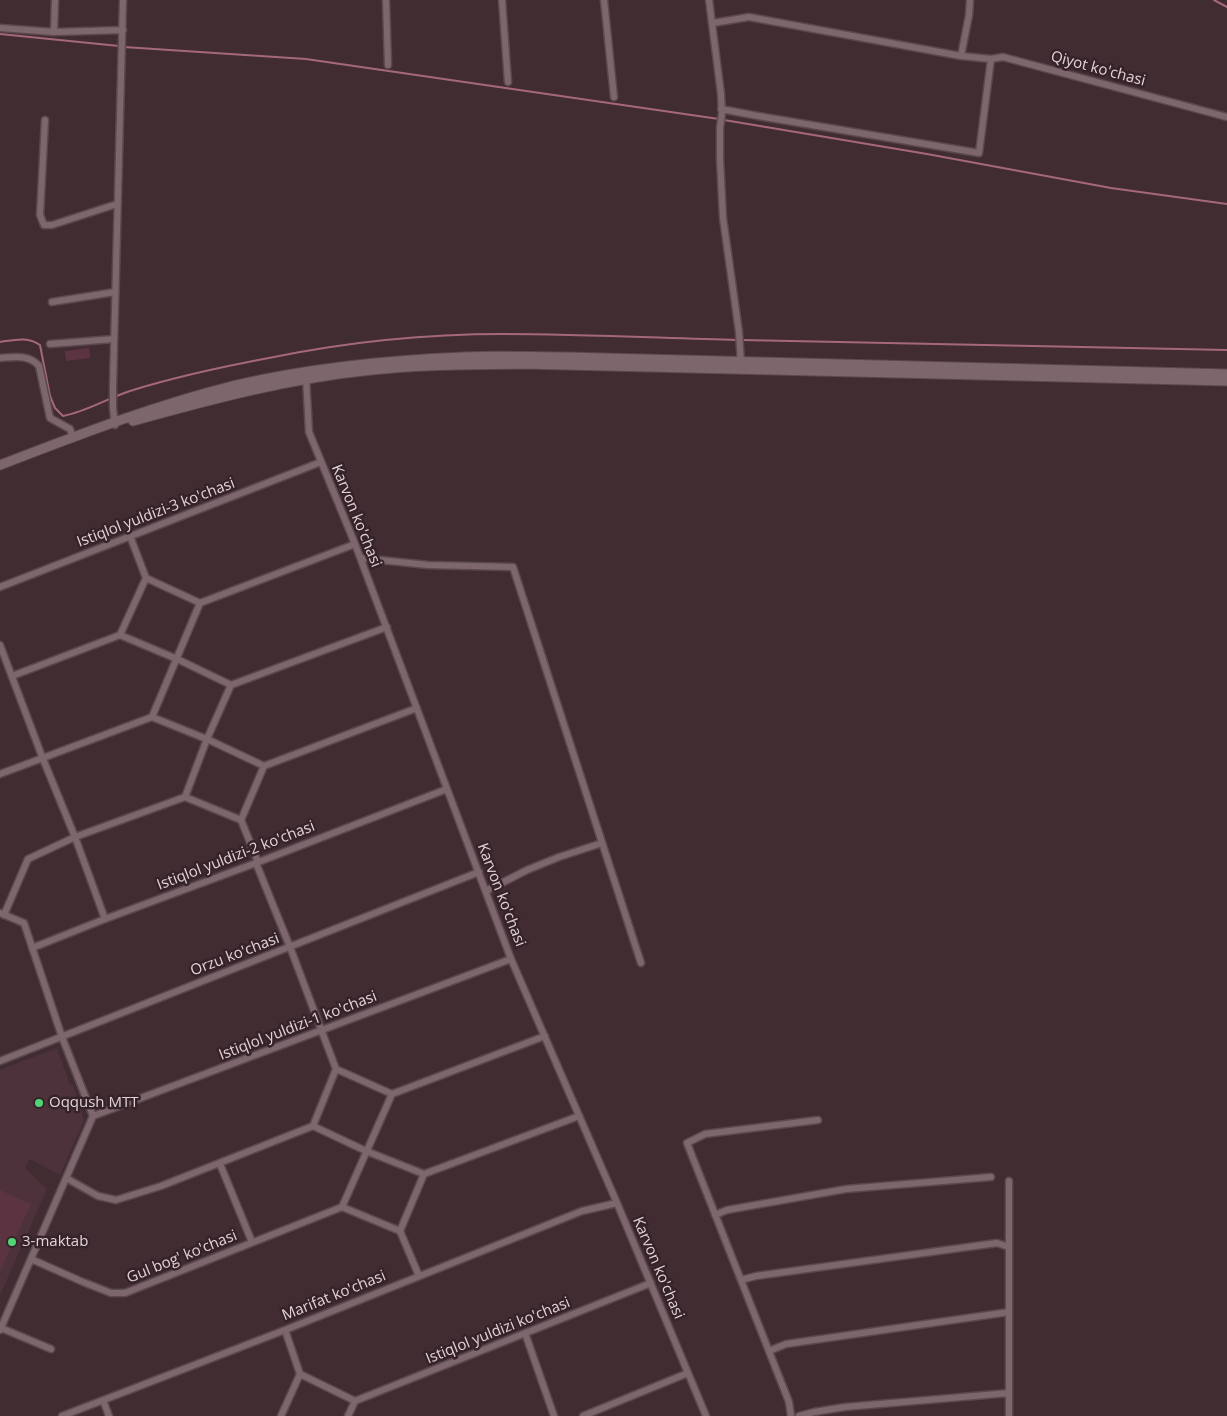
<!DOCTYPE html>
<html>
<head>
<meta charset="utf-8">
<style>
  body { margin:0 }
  canvas { display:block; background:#412c32 }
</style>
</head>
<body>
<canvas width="1227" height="1416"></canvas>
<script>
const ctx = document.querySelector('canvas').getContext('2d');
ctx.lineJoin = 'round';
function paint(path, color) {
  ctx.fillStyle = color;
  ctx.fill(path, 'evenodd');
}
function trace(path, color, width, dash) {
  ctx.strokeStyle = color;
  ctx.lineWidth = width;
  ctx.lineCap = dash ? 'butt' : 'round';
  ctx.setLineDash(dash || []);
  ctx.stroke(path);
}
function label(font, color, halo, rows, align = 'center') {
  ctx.font = font + ' "Open Sans",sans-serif';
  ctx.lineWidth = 5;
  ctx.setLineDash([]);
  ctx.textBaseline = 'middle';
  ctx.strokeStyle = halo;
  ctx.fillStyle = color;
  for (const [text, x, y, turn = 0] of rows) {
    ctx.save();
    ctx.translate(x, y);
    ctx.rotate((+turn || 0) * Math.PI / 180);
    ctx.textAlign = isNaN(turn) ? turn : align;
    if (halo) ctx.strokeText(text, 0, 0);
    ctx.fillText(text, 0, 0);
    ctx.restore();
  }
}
const built = new Path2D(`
  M57,1048L70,1085H73L84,1120L60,1175L30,1159L25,1168L47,1189L0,1295V1070Z`);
const green = new Path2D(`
  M89,348L90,358L66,361L65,351Z
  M0,1190L31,1204L0,1271Z`);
const stream = new Path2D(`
  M1214,0L1227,7
  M0,34L119,46
  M124,47L306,59L719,119
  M724,120L927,154L1111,188L1227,204
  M742,340L1227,350
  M0,342C14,340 28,336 40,345L50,396L55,408L63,416C86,412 108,398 130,391C177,376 226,366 274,357C348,342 427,334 503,334C581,334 659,338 737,340`);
const minor = new Path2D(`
  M386,0L388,65
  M502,0L508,82
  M604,0L614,97
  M709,0L721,94L722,113L720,128V159L723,218L739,332L741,364
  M713,23L749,17L961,56L991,59L1003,57L1227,117
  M0,28L54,32L123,30
  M54,32L55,0
  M961,56L969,15L970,0
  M721,109L758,116L979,153L991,59
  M45,120L40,215L44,225H52L117,204
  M52,302L115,292
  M50,344L114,339
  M0,358C14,357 29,354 39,366L50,418L70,429L73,437
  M306,377L309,432L355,544L511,959L617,1203L706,1416
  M115,425L113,408V386L123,0
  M130,536L146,578L200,603
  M361,558L428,565L513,567L641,963
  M0,587L321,462
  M200,603L355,544
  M120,635L177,659L231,685
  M120,635L146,578
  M0,645L43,759L75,837L105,919
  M12,676L120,635
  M231,685L387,627
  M152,717L200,603
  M152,717L209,740L264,766
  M264,766L417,708
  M0,774L152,717
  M185,797L207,739L231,685
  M185,797L241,820
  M258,862L241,820L264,766
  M256,863L290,947L336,1069L313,1126
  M486,891L527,870L559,857L602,843
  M0,913L24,923L62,1037L93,1116L0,1330
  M4,915L28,859L75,837L185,797
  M32,948L105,919L256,863L447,789
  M0,1061L479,872
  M336,1069L392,1094
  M392,1094L545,1036
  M93,1116L511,959
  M313,1126L366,1151L424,1174
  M220,1164L252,1242
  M424,1174L579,1116
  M66,1178L98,1196L116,1200L161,1186L313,1126
  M1009,1181V1416
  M342,1207L392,1094
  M342,1207L400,1231L419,1276
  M715,1215L727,1210L846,1189L991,1177
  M400,1231L424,1174
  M31,1259L83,1282L111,1293H125L342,1207
  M741,1280L756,1276L997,1243L1009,1247
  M1,1328L51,1349
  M525,1333L554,1416
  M769,1351L786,1344L1009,1312
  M300,1374L355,1401
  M103,1400L109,1416
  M355,1401L651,1283
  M62,1416L285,1330L582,1211L617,1203
  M281,1416L300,1374L285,1330
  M348,1416L355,1401
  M583,1416L688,1373
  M791,1416L789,1402L687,1143L705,1134L818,1120
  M799,1416L814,1412L845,1407L1009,1393`);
const secondary = new Path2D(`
  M133,421C212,399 291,378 372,370C423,364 474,365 525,364L1227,381
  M0,465C78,435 155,405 236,385C310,368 389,360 464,357C498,355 533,357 566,357L1227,374`);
const markers = [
  [39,1103,5,"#50d674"],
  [12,1242,5,"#50d674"]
];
const streetNames = [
  ["Qiyot ko'chasi",1098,69,15],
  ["Istiqlol yuldizi-3 ko'chasi",156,513,-21],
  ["Karvon ko'chasi",356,516,68],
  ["Istiqlol yuldizi-2 ko'chasi",236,856,-21],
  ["Karvon ko'chasi",501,895,69],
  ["Orzu ko'chasi",235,955,-21],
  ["Istiqlol yuldizi-1 ko'chasi",298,1026,-21],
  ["Gul bog' ko'chasi",182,1257,-22],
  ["Karvon ko'chasi",658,1268,67],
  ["Marifat ko'chasi",334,1296,-22],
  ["Istiqlol yuldizi ko'chasi",498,1331,-22]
];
const poiNames = [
  ["Oqqush MTT",49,1103],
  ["3-maktab",22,1242]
];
paint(built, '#4e323b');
paint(green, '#5c3341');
trace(stream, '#a5687b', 2);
trace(minor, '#5b494f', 9);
trace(secondary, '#5b494f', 11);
trace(minor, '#7e666d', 6);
trace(secondary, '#7e666d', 9);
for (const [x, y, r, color] of markers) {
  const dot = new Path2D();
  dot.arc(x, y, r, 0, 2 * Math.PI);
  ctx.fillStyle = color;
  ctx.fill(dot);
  trace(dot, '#362229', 2);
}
label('15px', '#e1d3d7', '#362229', streetNames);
label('15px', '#e1d3d7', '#362229', poiNames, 'left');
</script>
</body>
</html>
